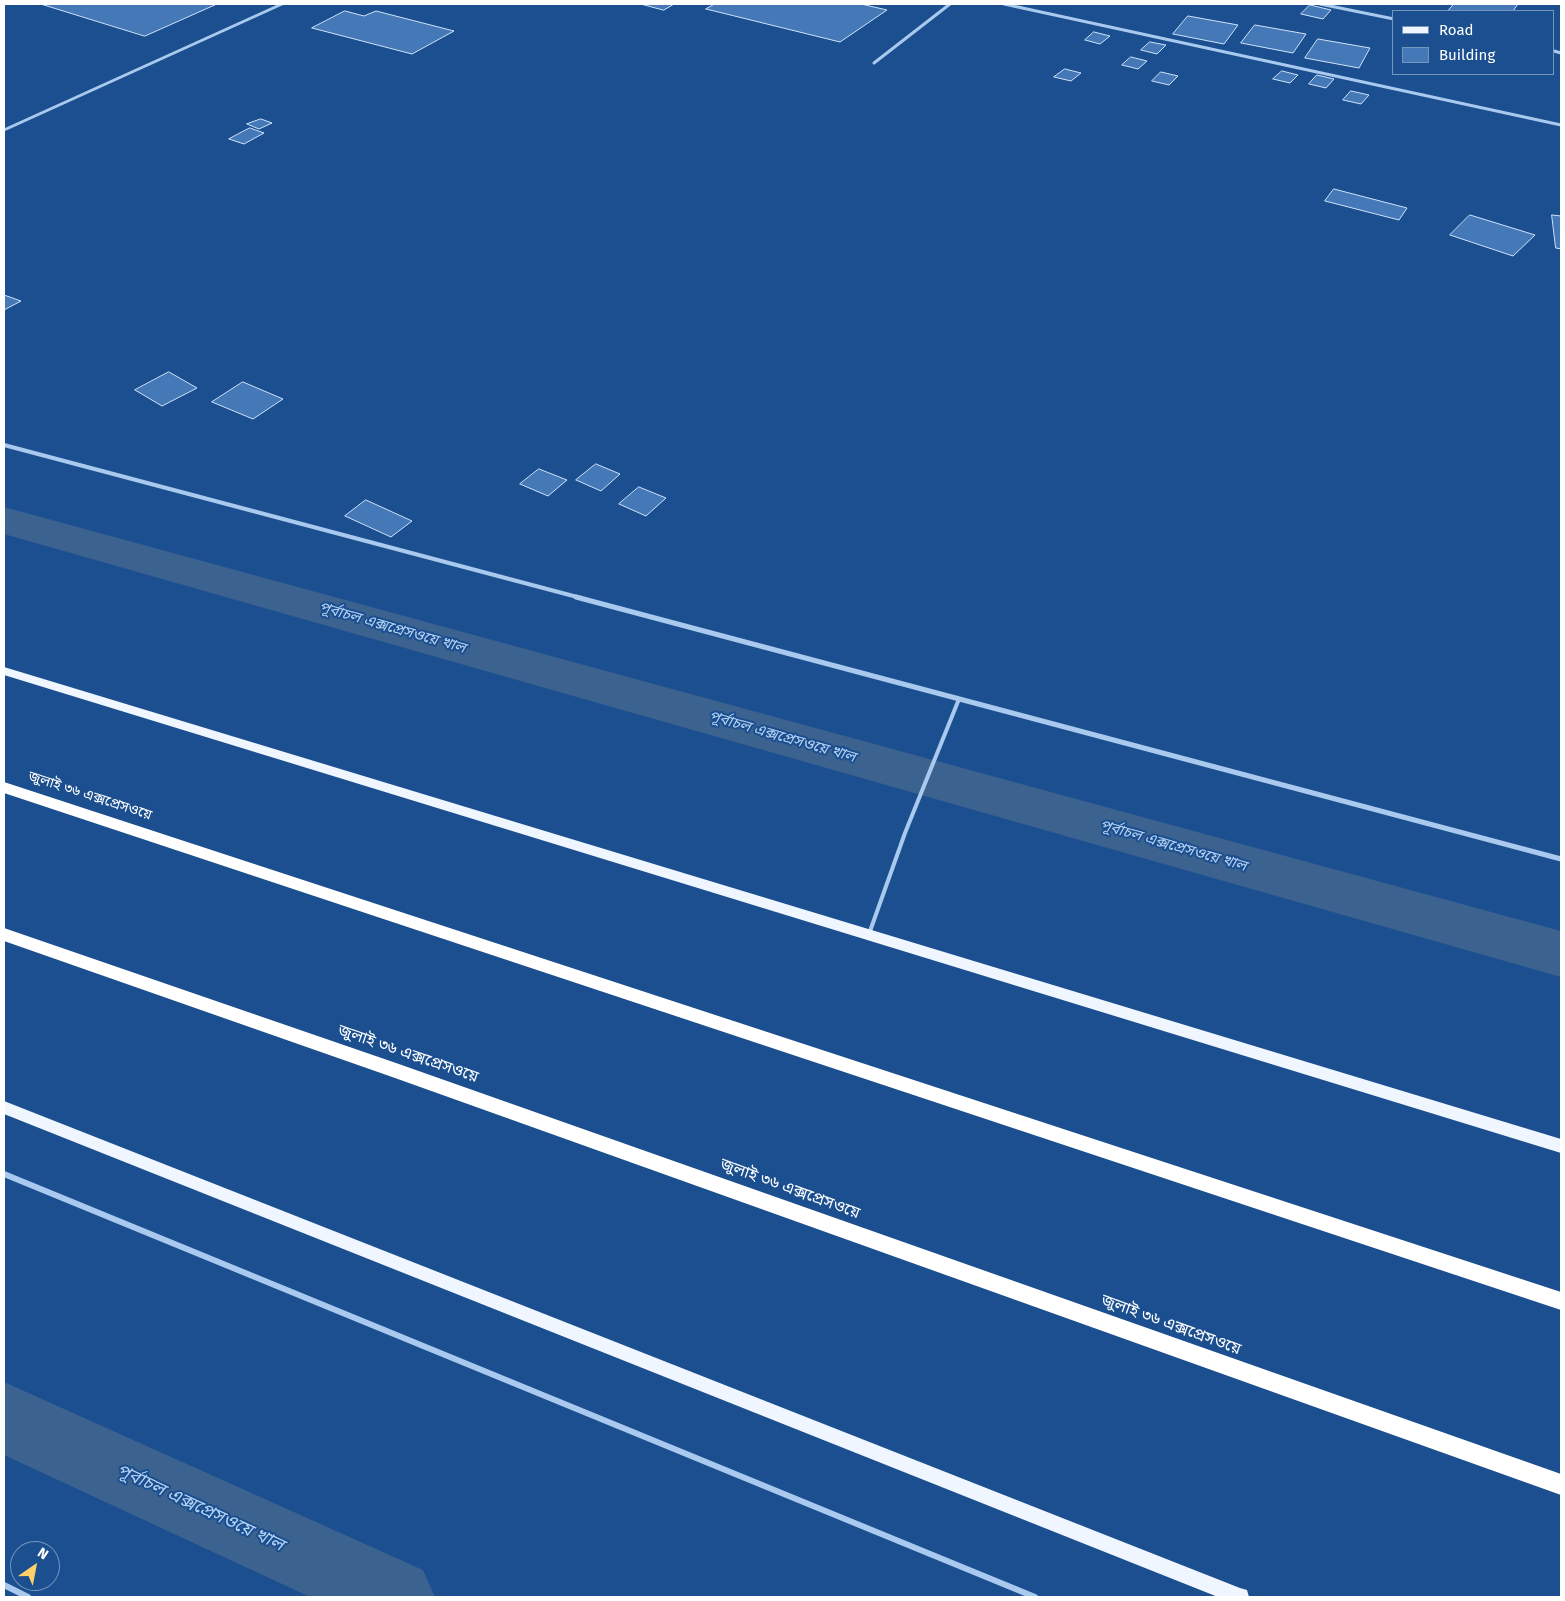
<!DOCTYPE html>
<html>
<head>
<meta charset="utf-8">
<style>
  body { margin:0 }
  #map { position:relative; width:1565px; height:1601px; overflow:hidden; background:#1b4f8f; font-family:"Fira Sans",sans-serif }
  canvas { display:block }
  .frame { position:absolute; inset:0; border:5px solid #fff; pointer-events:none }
  .legend { position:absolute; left:1392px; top:10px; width:162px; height:65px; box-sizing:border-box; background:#1b4f8f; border:1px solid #7695bc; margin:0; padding:6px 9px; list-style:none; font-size:15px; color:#fff }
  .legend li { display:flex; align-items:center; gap:10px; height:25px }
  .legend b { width:25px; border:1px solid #7695bc }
  .north { position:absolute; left:10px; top:1541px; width:50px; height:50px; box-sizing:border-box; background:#1b4f8f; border:1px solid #7695bc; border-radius:50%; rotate:33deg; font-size:14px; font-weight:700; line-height:20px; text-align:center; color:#fff }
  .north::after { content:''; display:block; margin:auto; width:18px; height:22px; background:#ffd166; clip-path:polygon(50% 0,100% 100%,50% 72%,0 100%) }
</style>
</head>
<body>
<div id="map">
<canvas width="1565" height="1601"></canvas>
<div class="frame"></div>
<ul class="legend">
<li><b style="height:6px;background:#f0f6ff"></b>Road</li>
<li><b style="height:14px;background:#4478b7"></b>Building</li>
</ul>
<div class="north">N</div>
</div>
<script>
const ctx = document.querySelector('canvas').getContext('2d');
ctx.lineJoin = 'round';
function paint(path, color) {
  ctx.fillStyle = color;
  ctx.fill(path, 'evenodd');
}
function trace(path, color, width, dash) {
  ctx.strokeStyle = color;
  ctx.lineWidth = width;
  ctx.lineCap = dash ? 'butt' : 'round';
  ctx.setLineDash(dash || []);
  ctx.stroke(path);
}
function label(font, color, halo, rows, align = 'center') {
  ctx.font = font + ' "Fira Sans","Noto Sans Bengali",sans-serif';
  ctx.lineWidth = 4;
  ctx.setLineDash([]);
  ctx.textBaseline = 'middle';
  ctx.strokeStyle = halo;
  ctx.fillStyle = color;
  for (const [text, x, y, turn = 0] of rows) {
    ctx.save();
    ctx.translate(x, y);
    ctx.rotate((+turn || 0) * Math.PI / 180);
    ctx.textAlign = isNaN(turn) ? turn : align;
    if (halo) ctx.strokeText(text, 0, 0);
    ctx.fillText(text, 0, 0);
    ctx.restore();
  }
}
const canal = new Path2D(`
  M4,507L1561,931V977L4,534Z
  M4,1382L423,1570L435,1597H310L4,1455Z`);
const building = new Path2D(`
  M41,4H217L145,36Z
  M641,4H674L664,10Z
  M715,4H861L887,10L840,42L706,9Z
  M1454,4H1518L1513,11H1448Z
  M1310,5L1331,10L1323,19L1301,14Z
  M345,11L364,16L376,11L454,31L412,54L312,28Z
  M1188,16L1238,25L1224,44L1173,34Z
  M1255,25L1306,34L1293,53L1241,43Z
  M1094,32L1110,36L1100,44L1085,40Z
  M1318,39L1370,48L1359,68L1305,58Z
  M1150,42L1166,45L1157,54L1141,50Z
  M1131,57L1147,61L1138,69L1122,65Z
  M1065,69L1081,73L1071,81L1054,77Z
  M1282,71L1298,75L1290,83L1273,79Z
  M1161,72L1178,76L1169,85L1152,81Z
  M1317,75L1334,79L1326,88L1309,84Z
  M1351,91L1369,95L1361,104L1343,100Z
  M261,119L272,123L259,129L247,124Z
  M250,128L264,133L244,144L229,139Z
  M1334,189L1407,208L1399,220L1325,201Z
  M1470,215L1535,235L1513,256L1450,235Z
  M1552,215L1561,216V249L1556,248Z
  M4,295L21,301L4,310Z
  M169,372L197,388L162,406L135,390Z
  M243,382L283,399L253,419L212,402Z
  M596,464L620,474L601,491L576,480Z
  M539,469L567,480L548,496L520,484Z
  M639,487L666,498L646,516L619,504Z
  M366,500L412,521L391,537L345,516Z`);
const lane = new Path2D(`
  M869,934L905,833L959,699`);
const streetFar3 = new Path2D(`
  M1004,4L1561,125
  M1320,4L1394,19
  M1554,51L1561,53
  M874,63L950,4
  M4,130L282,4`);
const streetFar2 = new Path2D(`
  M4,445L581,598`);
const streetFar1 = new Path2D(`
  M576,597L1561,859`);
const street = new Path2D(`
  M4,1174L1035,1597
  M4,1585L28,1597`);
const primary = new Path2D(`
  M4,667L1561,1139V1153L4,675Z
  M4,1101L1240,1588L1247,1590L1249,1597H1218L4,1114Z`);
const highway = new Path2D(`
  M4,782L1561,1292V1310L4,793Z
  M4,928L396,1063L1561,1474V1495L395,1078L4,941Z`);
const streetNames = [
  ["জুলাই ৩৬ এক্সপ্রেসওয়ে",90,796,18]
];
const waterNames = [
  ["পূর্বাচল এক্সপ্রেসওয়ে খাল",392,628,16],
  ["পূর্বাচল এক্সপ্রেসওয়ে খাল",782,737,16],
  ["পূর্বাচল এক্সপ্রেসওয়ে খাল",1173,846,16]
];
const nearStreetnames = [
  ["জুলাই ৩৬ এক্সপ্রেসওয়ে",408,1054,19],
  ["জুলাই ৩৬ এক্সপ্রেসওয়ে",790,1189,20],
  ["জুলাই ৩৬ এক্সপ্রেসওয়ে",1171,1325,20]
];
const nearWaternames = [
  ["পূর্বাচল এক্সপ্রেসওয়ে খাল",200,1508,25]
];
paint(canal, '#3c6290');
paint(building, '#4478b7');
trace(building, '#cfe3fa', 1);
trace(lane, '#a9c9ee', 4);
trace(streetFar3, '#a9c9ee', 3);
trace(streetFar2, '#a9c9ee', 4);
trace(streetFar1, '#a9c9ee', 5);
trace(street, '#a9c9ee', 6);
paint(primary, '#f0f6ff');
paint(highway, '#fff');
label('14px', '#fff', '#1b4f8f', streetNames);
label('italic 15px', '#b5d3f5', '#1b4f8f', waterNames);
label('16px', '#fff', '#1b4f8f', nearStreetnames);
label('italic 18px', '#b5d3f5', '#1b4f8f', nearWaternames);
</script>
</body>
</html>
